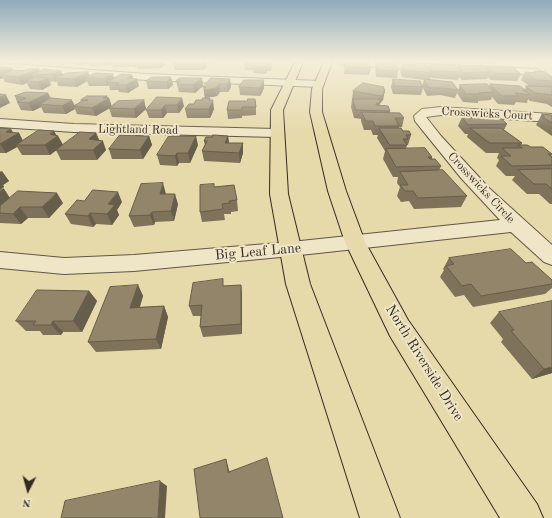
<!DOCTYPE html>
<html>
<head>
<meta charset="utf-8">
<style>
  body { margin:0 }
  #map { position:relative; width:552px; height:518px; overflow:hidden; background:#e6d9aa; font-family:"Old Standard TT",serif }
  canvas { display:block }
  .north { position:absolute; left:8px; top:470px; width:40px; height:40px; -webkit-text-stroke:3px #efe6c8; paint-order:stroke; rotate:186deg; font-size:11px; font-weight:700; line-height:16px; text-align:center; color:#362b24 }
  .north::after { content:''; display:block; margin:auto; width:14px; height:18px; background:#362b24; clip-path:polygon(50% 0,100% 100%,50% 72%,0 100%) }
</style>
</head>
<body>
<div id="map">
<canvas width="552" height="518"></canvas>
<div class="north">N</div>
</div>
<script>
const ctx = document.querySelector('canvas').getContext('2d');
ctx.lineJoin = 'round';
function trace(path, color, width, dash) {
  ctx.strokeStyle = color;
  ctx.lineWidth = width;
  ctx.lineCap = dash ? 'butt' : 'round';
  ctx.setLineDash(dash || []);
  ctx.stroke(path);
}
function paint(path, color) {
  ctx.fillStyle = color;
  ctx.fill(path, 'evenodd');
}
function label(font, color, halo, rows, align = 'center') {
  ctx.font = font + ' "Old Standard TT",serif';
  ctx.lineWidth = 4;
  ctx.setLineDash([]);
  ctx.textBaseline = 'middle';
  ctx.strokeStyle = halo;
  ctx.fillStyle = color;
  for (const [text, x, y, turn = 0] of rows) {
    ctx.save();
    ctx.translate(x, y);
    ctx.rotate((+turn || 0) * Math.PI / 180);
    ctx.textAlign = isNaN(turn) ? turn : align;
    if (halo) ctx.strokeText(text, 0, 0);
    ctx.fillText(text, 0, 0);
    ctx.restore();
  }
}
const minor = new Path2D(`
  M338,62H385L537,69L542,72L537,75L342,65Z
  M0,63L146,74L319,81L324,84L319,87L146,80L0,69Z
  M441,107L552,114V122L441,115L426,117L441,136L489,188L552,245V265L544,262L511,232L291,256L134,271L64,274L0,268V252L64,258L134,255L291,242L500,220L461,178L415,121L414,116L422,109Z
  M0,119L74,124L276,129L281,130L283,133L281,136L276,137L74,132L0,127Z`);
const major = new Path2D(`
  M295,62H303L283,110L288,194L310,284L400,518H360L286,284L270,194L271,110Z
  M324,62H332L322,89V112L346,191L365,242L408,320L537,504L543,518H500L390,336L345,242L328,191L310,112L312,89Z`);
const wall = new Path2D(`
  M44,62H63L59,63H44Z
  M271,62L272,68L270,71H267L266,74L253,73V70H245L244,63Z
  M345,62L371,68L369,75L344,74Z
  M376,62L398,71L397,78L376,77L375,68Z
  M460,62H471V63Z
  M475,62H496L495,64L476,62Z
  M536,62H548L547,63Z
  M70,63V62H164L165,65L160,68L138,69L137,66L135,67H113L112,64L109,65L90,66L89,63L84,65H74L73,63Z
  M173,63H212H206L207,67L203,70H175Z
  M414,63L428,68L429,64L457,68L458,65L486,69L487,66L521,74L517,81L491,80L488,77L487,79L462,80L459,77L458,80L432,78L431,77L430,79L458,90L455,98L440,95L427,96L423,88L421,95L393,94L391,87L393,79L422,86L424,80L402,77L400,71L402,64L414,65Z
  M0,67L13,70L40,71L63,75L114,79L132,75L133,79L139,86L128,93L119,92L118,90H110L109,85L107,86H89L87,81L77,87L58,86L57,81L50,82L51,85L42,90L30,89L27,83L22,85L5,82L3,78L0,79Z
  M534,71L552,77V107L547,104L530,101L528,99L527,103L516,102L514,105L498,104L492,97L491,100L478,101V103L463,102L457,93L460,85L489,87L490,84L525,89L526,86H529L521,80L525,72L533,73Z
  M171,77L173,85L168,89H148L146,81Z
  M202,78L203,86L195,93L179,92L176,81Z
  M230,79L231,87L228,92H220L217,96L205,98L203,87Z
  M239,87L264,88L260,96L240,95Z
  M384,87V89H385L383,100L379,105L390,111V113L404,118L402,127H399V128L403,131L411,135L408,145H407L406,149L432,157V159L441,166L439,171L467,196L461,207L414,209L409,201L401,202L397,196L400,187L397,183L398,177H393L383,159L385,151L377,138L378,135H373L371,130H364L361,121V119L354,118L351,107L353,91Z
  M48,93L51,98L75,105L82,101L81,100L107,96L108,98H109L112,107L144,100L146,109L136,118L112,117L109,108L111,107L96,116L77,114L75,109L66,114L44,113L41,107L33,111L21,110L17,102L15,96Z
  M157,97L184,106L179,113H167L163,118H149L146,110Z
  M210,100L214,109L210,118H187L185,109L194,104Z
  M229,101L256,107V115L242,116V118L228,119L227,110Z
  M465,113L507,124L504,130L522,143L521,145L552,154L551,157H552V204H550L539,194H527L512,180L515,176H506L496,166L499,160L497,158L499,153H486L467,137L468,134H465L458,126L462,117H463Z
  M542,114L552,115V136L536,125Z
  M0,128L11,129L13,133H19L23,141L57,135L58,136L63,145L50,155H22L17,147L6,153H0Z
  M96,133L99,140L106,150L97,160H61L56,150Z
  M149,136L152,145L143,159H112L109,149Z
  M228,136L229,143H243V153L240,163L204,161L202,151L205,145L204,141L212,137Z
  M198,145L190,163H179L177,166L160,165L157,155Z
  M0,171L9,181L3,185L4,187L1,189H4L10,198L63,203L49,218H28L21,224L0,223Z
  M214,187L237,200L238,211L231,212V214H224L225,220L202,222L200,212Z
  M166,194L178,204L174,221L155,222L154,225L134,227L129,216Z
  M122,202L117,210L119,215L112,225L96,224L93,227L71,224L65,214Z
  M449,258L526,263L552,280V288L545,294L473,307L464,295L455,297L440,277L444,270L443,269Z
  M138,285L143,296L140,307L164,306L168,317L161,349L96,352L88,342Z
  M241,285L242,295V334L203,337L200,327L201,316H193L189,306L224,286Z
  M89,291L97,301L82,332H63L61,335H43L40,331H26L16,321Z
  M499,312L552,373L532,379L501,342L503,339L490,323Z`);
const shadedWall = new Path2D(`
  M82,62H88L89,63L84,65Z
  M108,62H112V64L109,65Z
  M134,62H140H136L137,66L135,67Z
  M158,62H164L165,65L160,68Z
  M188,62H213L212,63H206L207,67L203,70L202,63Z
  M271,62L272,68L270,71V64Z
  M267,64V71L266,74L265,67Z
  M12,68L15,75H1L3,78L0,79V70Z
  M39,69L41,75H32L35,80L26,81L27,83L22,85L18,77Z
  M61,71L64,78H55L57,81L55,82L52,74Z
  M88,72L91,78H86L87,81L77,87L74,79Z
  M113,74L115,81L108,82L109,85L107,86L105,78Z
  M132,75L134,81L137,79L139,86L128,93L126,85L127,78Z
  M171,77L173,85L168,89L166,82Z
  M48,78L51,85L42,90L38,82Z
  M202,78L203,86L195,93L193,85Z
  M230,79L231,87L228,92L227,84Z
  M264,80V88L260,96V88Z
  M219,84L220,92L217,96L205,98L204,90Z
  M384,87V91L385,89L383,100L379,104L383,89Z
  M48,93L52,101L40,104L41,107L33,111L28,103Z
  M6,95L10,103L0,108V97Z
  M107,96L108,99L109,98L112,107L96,116L92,108Z
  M182,98L184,106L179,113L177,105Z
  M210,98L211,105L213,100L214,109L210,118L209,109V100Z
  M72,100L75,106H74L75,109L66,114L62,106Z
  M144,100L146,109L136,118L134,109Z
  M380,102L378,110L376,104Z
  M165,105L167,113L163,118L161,110Z
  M11,129L15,136L19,133L24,143L16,145L17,147L6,153L0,144L6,132Z
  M54,131L57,136H58L63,145L50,155L45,145L50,134Z
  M96,133L100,142L89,139Z
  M149,136L152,145L143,159L140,150Z
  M196,136L198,145L190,163L188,153Z
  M228,136L229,145L225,143Z
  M103,141L106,150L97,160L93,150Z
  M243,143V153L240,163L239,153Z
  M177,153L179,163L177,166L175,156Z
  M2,171L9,181L3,185L4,187L0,189V172Z
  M163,183L166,194H160Z
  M4,189L11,200L0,208V192Z
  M118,192L122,202L117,210L119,215L112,225L107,214L108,204Z
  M57,193L63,203L49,218L42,207Z
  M175,194L178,204L174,221L171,211Z
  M20,207L28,218L21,224L13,214Z
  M152,212L155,222L154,225L150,215Z
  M90,213L96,224L93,227L88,216Z
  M138,285L143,296L136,318L130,308Z
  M241,285L242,295V334L241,324Z
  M89,291L97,301L82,332L73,321Z
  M164,306L168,317L161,349L156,339Z
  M53,321L63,332L61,335L51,325Z
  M552,367V373L532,379L544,369Z
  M226,459L228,466L231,478L228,472Z
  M160,481L167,486L165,518H158Z`);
const building = new Path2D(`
  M178,62H204L202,63H173Z
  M246,62H271L270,64H267L265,67L253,66L254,64L244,63Z
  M345,62H369L371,68L345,67Z
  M376,62H396L398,71L378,70Z
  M414,63L426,64L432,73L404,70L402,64L415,65Z
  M429,64L454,65L461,72L434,71Z
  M458,65L484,66L490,72L464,73Z
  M487,66L513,67L521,74L494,73Z
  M0,67L12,68L0,70Z
  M29,69H39L18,77L1,75L13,70L22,71Z
  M44,69L61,71L52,74L32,75Z
  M534,71L545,72L552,77V81L535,80L525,72L536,73Z
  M88,72L74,79L55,78L67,73Z
  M95,73L113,74L105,78H86Z
  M122,74L132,75L127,78L137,79L126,85H116L119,83L108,82Z
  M36,77L48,78L38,82L26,81Z
  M152,77H171L166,82L146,81Z
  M180,78H202L193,85L177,84L181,81H176Z
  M211,78L230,79L227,84H219L216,88L204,90L206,87H203Z
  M393,79L420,81L423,87L395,86Z
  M424,79L452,82L458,90L443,88H429Z
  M244,80H264L260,88L239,87Z
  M363,83L384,87L383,89H385L383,92H385L381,96L353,91Z
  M487,84L494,92L479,93L481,94H466L460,85Z
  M490,84L520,86L525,90H523L531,95L515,93L519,96H502Z
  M526,86L552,87V95L535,93Z
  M26,92L48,93L28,103L17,102L26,98L15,96Z
  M0,94L6,95L0,97Z
  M87,96H107L103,98H109L92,108L74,106L82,101L88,100H81Z
  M157,97L182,98L177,105H165L161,110H146Z
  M51,98L72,100L62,106L40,104Z
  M203,98H210L209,100H213L209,109H185L189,104H194L196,100H202Z
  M248,99H255L256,107H242L241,110H227L229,101H247Z
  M353,99H379L380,102L376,104V105L388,106L390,111L356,110Z
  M144,100L134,109L109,108L118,101Z
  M362,112L400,113L404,118H395L399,126H375L373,121H366Z
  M465,113H495L507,124L468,125L462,117L474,118Z
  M542,114L552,115V123L541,116H544Z
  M0,128L11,129L6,132L19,133L0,144Z
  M379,128H401L403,131H409L411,135H406L408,139H403L407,145H390Z
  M470,128H501L522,143H490Z
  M39,130L54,131L50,134L58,136L45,145H16Z
  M80,132L96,133L89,139L103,141L93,150H56Z
  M120,135L149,136L140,150L109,149Z
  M213,135L228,136L225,143H243L239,153L202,151L207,141H204L206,137H212Z
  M169,136H196L188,153H177L175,156L157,155Z
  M518,145H527L531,147H543L552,154H548L552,157V165L512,166L501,156H511L502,148H522Z
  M425,148L432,157H428L430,159H435L441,166L396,167L386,149Z
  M552,169V189L546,184H534L518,170Z
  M443,170L467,196L418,198L413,191H405L400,185H408L400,172Z
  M163,183L160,194H175L171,211L152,212L150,215L129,216L141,184Z
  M214,184V187L234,185L237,200L229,201L230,203L222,204L223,209L200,212V185Z
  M0,189H4L0,192Z
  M93,190L118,192L108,204L115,205L107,214L90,213L88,216L65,214L77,200L84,201Z
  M18,191L57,193L42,207H20L13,214L0,213V206Z
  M511,249L526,263L532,262L552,280V284L481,296L471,284L462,286L446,266L454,264L449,258Z
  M223,279V286L241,285V324L200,327L202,305L189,306L193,283Z
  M138,285L130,308L164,306L156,339L88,342L110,287Z
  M37,290L89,291L73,321H53L51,325H33L36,321H16Z
  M552,301V367L544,369L511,331L514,330L499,312Z
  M267,458L283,518H200L194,469L226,459L228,472Z
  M160,481L158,518H61L65,501Z`);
const farStreetnames = [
  ["Crosswicks Court",487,114,3],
  ["Lightland Road",138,130,1],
  ["Crosswicks Circle",481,188,47]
];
const streetNames = [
  ["Big Leaf Lane",258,252,-5],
  ["North Riverside Drive",424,363,58]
];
trace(minor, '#625646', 2);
trace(major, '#362b24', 2);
paint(minor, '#efe6c8');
paint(major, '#e6d9aa');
paint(wall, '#7e725b');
paint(shadedWall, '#665d4a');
paint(building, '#92856a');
trace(building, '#665d4a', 1);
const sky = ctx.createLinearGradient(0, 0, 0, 134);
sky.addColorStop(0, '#8fabbd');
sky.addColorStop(0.46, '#f4eed9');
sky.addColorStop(1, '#f4eed900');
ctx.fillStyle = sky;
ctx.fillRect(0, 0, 552, 134);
label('12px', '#362b24', '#efe6c8', farStreetnames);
label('14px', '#362b24', '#efe6c8', streetNames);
</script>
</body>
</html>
